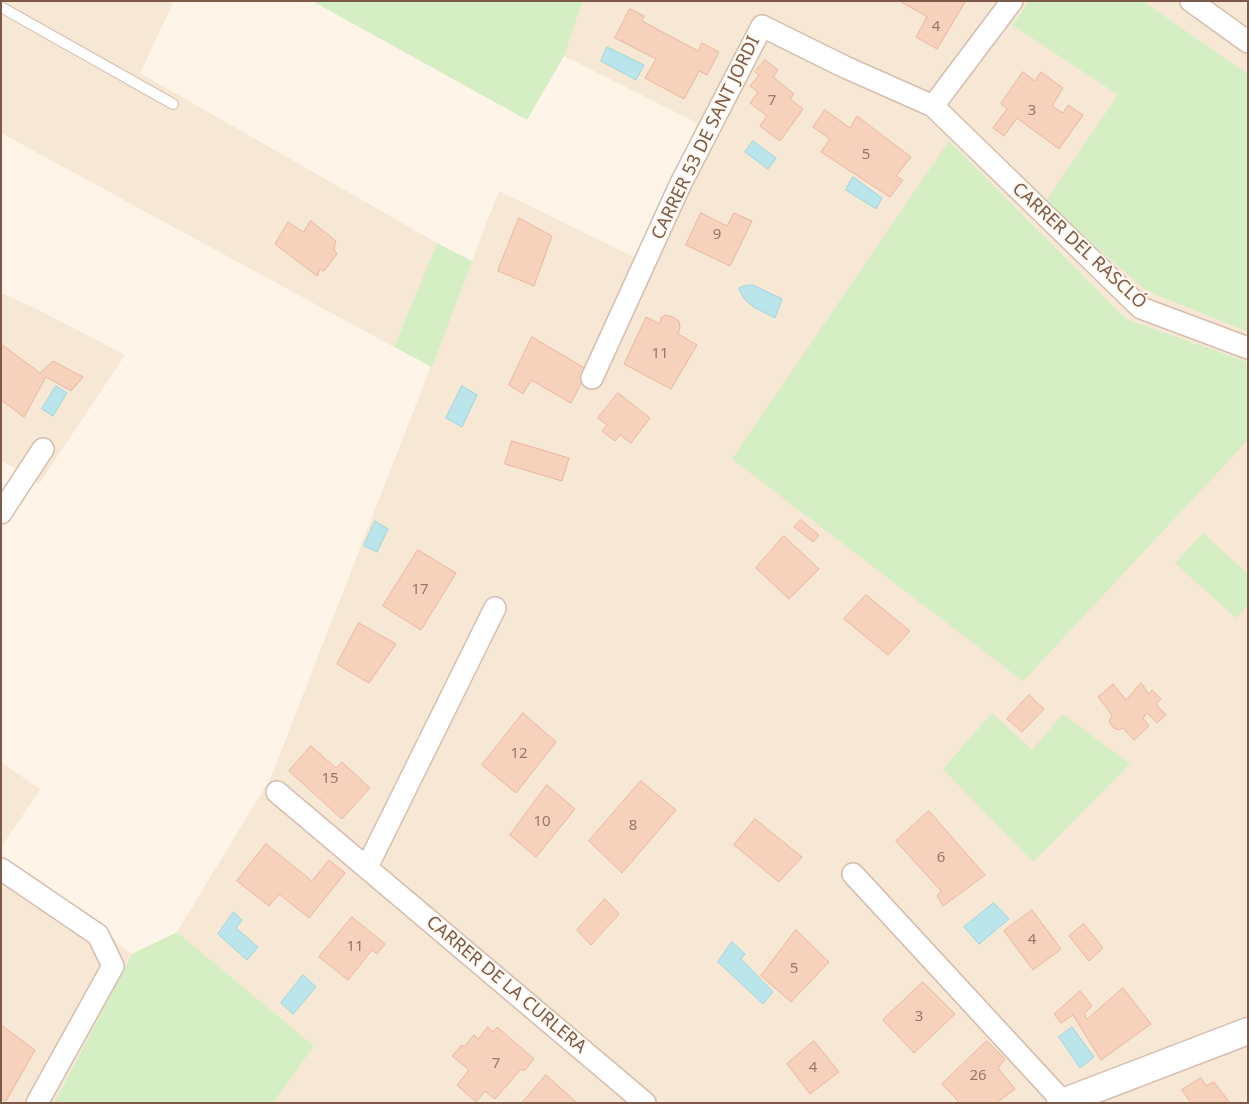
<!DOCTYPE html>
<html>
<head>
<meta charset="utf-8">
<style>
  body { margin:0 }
  #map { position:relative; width:1249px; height:1104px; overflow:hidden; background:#fef5e8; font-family:"Noto Sans",sans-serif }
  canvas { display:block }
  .frame { position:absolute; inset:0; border:2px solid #7c5948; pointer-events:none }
</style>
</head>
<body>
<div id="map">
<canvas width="1249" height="1104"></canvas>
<div class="frame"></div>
</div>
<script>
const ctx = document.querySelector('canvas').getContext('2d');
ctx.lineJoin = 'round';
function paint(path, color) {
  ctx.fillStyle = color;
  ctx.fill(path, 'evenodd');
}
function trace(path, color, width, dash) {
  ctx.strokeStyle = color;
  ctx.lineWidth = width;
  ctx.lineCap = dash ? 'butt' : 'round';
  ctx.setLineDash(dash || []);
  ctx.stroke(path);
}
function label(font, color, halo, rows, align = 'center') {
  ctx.font = font + ' "Noto Sans",sans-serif';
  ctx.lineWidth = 4;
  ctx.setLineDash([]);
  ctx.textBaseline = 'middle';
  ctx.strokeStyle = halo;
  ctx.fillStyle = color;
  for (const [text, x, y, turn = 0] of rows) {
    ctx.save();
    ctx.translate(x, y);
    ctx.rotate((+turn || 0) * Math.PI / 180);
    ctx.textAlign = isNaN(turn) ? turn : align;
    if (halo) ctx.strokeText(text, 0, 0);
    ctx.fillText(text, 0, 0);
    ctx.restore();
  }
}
const residential = new Path2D(`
  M1,1H174L140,73L437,243L394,347L1,133Z
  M583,1H1029L1012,25L1118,95L1147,291L1248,332V362L1126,319L949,141L1248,443V1103H273L314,1046L177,932L271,777L499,191L636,258L697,123L564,56Z
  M1143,1H1248V74Z
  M1,293L41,311L125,355L39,484L1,460Z
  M1,762L40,789L1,848Z
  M1,856L132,954L54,1103H1Z`);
const green = new Path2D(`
  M312,1H583L564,56L527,120Z
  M1029,1H1143L1248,74V332L1147,291L1045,202L1118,95L1012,25Z
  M949,141L1126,319L1248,362V443L1246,442L1023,681L732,459Z
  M437,243L472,261L432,367L394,347Z
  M1203,533L1248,574V605L1236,618L1175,563Z
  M992,713L1032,750L1063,714L1130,764L1033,862L943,769Z
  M177,932L314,1046L273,1103H54L132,954Z`);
const water = new Path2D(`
  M607,47L644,65L636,80L601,61Z
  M753,141L776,158L768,169L745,152Z
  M853,177L882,198L876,209L846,190Z
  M753,285L782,299L775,318C761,310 743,305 739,288L744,286Z
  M56,386L67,393L53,416L42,409Z
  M462,386L477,395L462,427L446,418Z
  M375,521L388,529L377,552L364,546Z
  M994,903L1009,919L979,944L964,927Z
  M234,912L242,920L236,928L258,947L247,960L218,934Z
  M732,942L745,954L741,959L773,992L763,1004L718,962Z
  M303,975L316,987L293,1014L281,1003Z
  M1072,1027L1094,1057L1080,1068L1059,1037Z`);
const building = new Path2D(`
  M900,1H964L965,2L937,49L916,37L927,17Z
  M630,9L644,16L642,21L698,51L702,43L719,52L707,75L699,71L684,99L645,78L656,59L615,38Z
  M765,60L778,70L773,77L794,94L790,99L803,109L780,141L760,126L767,116L750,103L758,92L750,86L759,75L755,72Z
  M1023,72L1035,81L1041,72L1063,88L1052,106L1063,113L1068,105L1083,115L1059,149L1017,118L1004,136L993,128L1007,109L1001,104Z
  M825,110L850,128L857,116L911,157L896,176L903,180L890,197L821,152L830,139L813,127Z
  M701,213L727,226L734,213L752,221L730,266L686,245Z
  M519,218L552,236L534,286L498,271Z
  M311,221L336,241L334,249L337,254L324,271L320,269L317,276L275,244L288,222L303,232Z
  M666,315L673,317L679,321L680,328L678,334L697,345L671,389L624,364L646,317L660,324L661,318Z
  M532,337L588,370L571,403L531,380L523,394L509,385Z
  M1,344L40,373L53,361L83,377L71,391L46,377L24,417L1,400Z
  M618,393L650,418L631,443L620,435L615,441L602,431L607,425L598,418Z
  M512,441L569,458L562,481L505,464Z
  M801,520L819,535L813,542L794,527Z
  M784,536L819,569L789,599L756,568Z
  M418,550L456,573L421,630L383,606Z
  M866,595L910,631L888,655L844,619Z
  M359,623L396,644L369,683L337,664Z
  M1141,683L1149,694L1152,690L1161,699L1156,704L1166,715L1157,723L1147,713L1143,718L1149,726L1134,740L1123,728L1118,730L1113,727L1109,722L1112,715L1098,697L1113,684L1126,700Z
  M1029,695L1044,709L1022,732L1007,719Z
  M523,713L556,742L516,793L482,765Z
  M311,746L336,768L342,762L370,788L342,819L289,771Z
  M641,781L676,810L622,873L589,841Z
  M547,785L575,809L536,857L510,835Z
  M929,811L985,875L943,906L937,896L941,891L896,841Z
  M755,819L802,857L779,882L734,845Z
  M266,844L312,881L329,860L345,873L309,918L279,894L269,906L237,881Z
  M605,899L619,914L591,945L577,930Z
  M1032,910L1061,949L1033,970L1004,931Z
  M352,917L385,944L377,954L372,950L348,980L319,957Z
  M1084,924L1103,948L1089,961L1069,936Z
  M796,930L829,962L791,1002L761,976Z
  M923,982L955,1014L914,1053L883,1020Z
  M1123,988L1151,1024L1101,1060L1073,1015L1061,1023L1054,1014L1080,991L1092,1006L1084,1014L1087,1019Z
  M1,1025L35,1050L6,1101L1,1098Z
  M488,1027L493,1032L497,1027L534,1059L524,1071L521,1069L495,1099L485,1091L476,1102L457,1085L469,1070L452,1056L462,1045L464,1047L474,1035L478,1039Z
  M814,1041L839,1072L810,1094L787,1064Z
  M987,1041L1005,1059L998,1068L1015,1089L996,1103H957L958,1101L942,1084Z
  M546,1075L577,1103H522Z
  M1201,1078L1206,1086L1214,1082L1230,1103H1191L1182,1090Z`);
const service = new Path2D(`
  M1,7L173,104`);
const minor = new Path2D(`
  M1191,1L1248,42
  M933,106L1012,1
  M592,378L681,183L762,26L845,67L933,106L1141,308L1248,348
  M1,513L43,449
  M277,792L645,1103
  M367,867L495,608
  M1,869L98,935L113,966L37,1103
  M853,874L1055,1093L1061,1102`);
const tertiary = new Path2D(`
  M1060,1103L1248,1031`);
const numberNames = [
  ["4",936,27],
  ["7",772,101],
  ["3",1032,111],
  ["5",866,155],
  ["9",717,235],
  ["11",660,354],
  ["17",420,590],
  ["12",519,754],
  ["15",330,779],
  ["10",542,822],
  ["8",633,826],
  ["6",941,858],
  ["4",1032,940],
  ["11",355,947],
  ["5",794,969],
  ["3",919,1017],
  ["7",496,1064],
  ["4",813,1068],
  ["26",978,1076]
];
const streetNames = [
  ["CARRER 53 DE SANT JORDI",706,138,-64],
  ["CARRER DEL RASCLÓ",1079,246,43],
  ["CARRER DE LA CURLERA",506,985,40]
];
paint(residential, '#f7e7d5');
paint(green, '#d6eec4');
paint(water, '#b9e5eb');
trace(water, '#9fd6dd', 1);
paint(building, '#f6d2bd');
trace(building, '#ebb79b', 1);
trace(service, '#d5beaf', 12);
trace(minor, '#d5beaf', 24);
trace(tertiary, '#d5beaf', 29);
trace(service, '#fff', 10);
trace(minor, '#fff', 21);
trace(tertiary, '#fff', 26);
label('15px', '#9a7765', null, numberNames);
label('18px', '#7c5948', '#fff9f0', streetNames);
</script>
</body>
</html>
